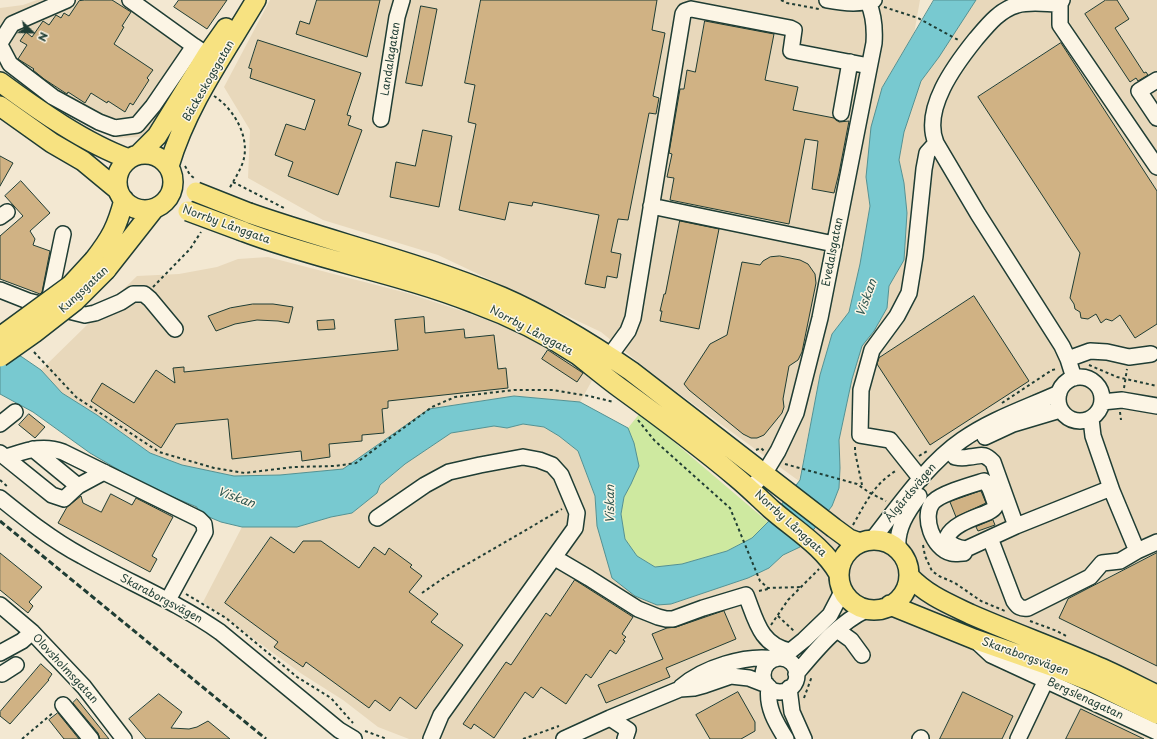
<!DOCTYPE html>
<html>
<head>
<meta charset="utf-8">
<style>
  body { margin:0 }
  #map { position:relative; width:1157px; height:739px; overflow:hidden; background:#f3e8d2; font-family:"Playpen Sans",sans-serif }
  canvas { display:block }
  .north { position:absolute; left:12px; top:12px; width:40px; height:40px; -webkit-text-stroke:3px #fcf5e5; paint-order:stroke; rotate:113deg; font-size:11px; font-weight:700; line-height:16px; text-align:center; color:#1f3d34 }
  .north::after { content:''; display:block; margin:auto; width:14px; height:18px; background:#1f3d34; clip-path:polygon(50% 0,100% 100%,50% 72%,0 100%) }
</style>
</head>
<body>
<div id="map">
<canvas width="1157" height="739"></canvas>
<div class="north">N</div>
</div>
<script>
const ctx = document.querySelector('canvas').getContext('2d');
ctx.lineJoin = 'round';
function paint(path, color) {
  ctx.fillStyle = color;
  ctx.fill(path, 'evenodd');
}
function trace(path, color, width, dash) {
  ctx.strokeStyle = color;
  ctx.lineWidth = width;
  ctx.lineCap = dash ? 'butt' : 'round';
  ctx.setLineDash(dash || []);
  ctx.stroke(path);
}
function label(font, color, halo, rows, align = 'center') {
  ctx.font = font + ' "Playpen Sans",sans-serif';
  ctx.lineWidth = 3;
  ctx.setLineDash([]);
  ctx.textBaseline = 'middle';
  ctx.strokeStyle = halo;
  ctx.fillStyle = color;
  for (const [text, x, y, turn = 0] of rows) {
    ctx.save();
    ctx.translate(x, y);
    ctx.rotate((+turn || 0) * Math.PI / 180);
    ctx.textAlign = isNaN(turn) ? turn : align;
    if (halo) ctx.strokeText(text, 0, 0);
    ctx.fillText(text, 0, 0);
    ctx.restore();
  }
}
const built = new Path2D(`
  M37,0H145L208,47L150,128L142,137L117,138L68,115L0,67V8L23,5Z
  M270,0H920L914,34L882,88L866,177L870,206L860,264L849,312L832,334L820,375L799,481L659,379L601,332L438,255L323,220L248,178L250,130L224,87Z
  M976,0H1157V739H409L378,727L343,700L302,674L203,602L242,527H297L331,517L352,513L377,493L380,486L405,464L451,433L494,426L507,428L523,424L544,427L559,436L578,451L595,497L597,526L671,604L748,578L769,568L783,555L800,547L832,506L839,488L840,468L839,440L852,379L862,345L874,331L887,308L889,286L904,260L907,213L904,183L899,160L904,132L921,81L939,57Z
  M268,257L407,293L465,312L508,328L549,346L594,377L580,402L514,396L429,409L343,469L280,475L234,476L182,465L150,453L97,415L62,393L41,370L137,276L179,274L217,267L238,259Z`);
const green = new Path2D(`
  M640,413L768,522L752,538L727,551L682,564L655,567L637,556L625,539L621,514L624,497L631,484L634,443L628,428Z`);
const water = new Path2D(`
  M934,0H976L939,57L921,81L904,132L899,160L904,183L907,213L904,260L889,286L887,308L874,331L862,346L852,379L839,440L840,468L839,488L832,506L800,547L783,555L769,568L748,578L671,604L657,605L635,596L612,578L597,526L595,496L578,451L559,436L544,427L523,424L507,428L494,426L451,433L405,464L380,485L377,493L352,513L331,517L297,527H242L221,522L197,512V507L146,486L90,453L33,412L0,394V345L22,357L41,370L62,393L97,415L150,453L182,465L234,476L280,475L343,469L429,409L514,396L580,402L628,428L634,443L639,466L631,484L624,497L621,514L625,539L637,556L655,567L682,564L727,551L752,538L768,522L800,480L820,375L832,334L849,312L860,264L870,206L866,177L871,127L882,88Z`);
const building = new Path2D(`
  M85,0H112L131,12L122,26L124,27L114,44L153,70L147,78L149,80L133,105L130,103L125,112L108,101L107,103L91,93L85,103L68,92L67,94L44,79L33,70L34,69L18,59L27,45L20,41L26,32L32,37L43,21L49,25L56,15L61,18L64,13L69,16L79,1Z
  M179,0H227L207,29L174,7Z
  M317,0H380L367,57L296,34L300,21L309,24Z
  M481,0H657L652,30L665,33L653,96L659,98L656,114L649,113L628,220L618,219L611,252L621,254L617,278L607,276L605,288L585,284L599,215L533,202L532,206L509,202L505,220L459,210L476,124L468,122L475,85L465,83Z
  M1106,0H1117L1129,19L1115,28L1144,73L1146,72L1148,75L1138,81L1136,78L1130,82L1085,14Z
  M421,6L437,9L422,86L406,83Z
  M705,21L774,34L765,80L798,87L793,110L834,118L839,122L849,121L839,173L834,193L812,189L818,141L805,139L789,224L670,200L674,178L667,177L672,154L669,153L680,89H684L687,70L695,72Z
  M258,40L361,73L347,115L351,116L348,125L362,130L338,195L288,176L293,162L275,155L286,124L305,130L315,100L250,78L252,69L249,68Z
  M1061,43L1157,191V324L1135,338L1120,315L1112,321L1106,319L1101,323L1096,314L1088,319L1081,318L1080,312L1075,309L1074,304L1070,298L1080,253L978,97Z
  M423,130L452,136L439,207L390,197L396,162L415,166Z
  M0,156L13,163L0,186Z
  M21,181L50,213L30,231L35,239L33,245L50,251L42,292L40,294L0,279V236L23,216L5,196Z
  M680,221L719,229L699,329L660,321L662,311H660L664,294H665Z
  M780,256L800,260L808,264L815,274L816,283L802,352L798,360L789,366L783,399L784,407L782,413L764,435L757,438H751L743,434L689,390L684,384L710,344L727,335L742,262L760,265L763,261L770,257Z
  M974,296L1029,381L930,445L877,364L879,358Z
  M253,304H273L293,307L289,323L278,321L257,320L235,324L216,331L208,316L230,308Z
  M424,317L425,333L464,329L465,338L494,335L498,369L506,368L508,388L388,401V408L382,409L384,433L362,435V441L329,444L330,457L302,461L301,451L232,459L228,419L176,424L161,448L91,401L102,383L134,403L156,370L175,383L173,368L184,367V372L398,350L395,320Z
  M334,320L335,329L318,330L317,321Z
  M548,350L583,373L577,382L542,359Z
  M29,414L45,427L35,438L19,425Z
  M981,491L986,503L956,517L950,502Z
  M111,494L132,505L136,498L173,517L152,556L157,559L150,572L58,523L67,507L81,496L83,503L101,512Z
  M993,520L995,525L978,531L976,527Z
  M271,537L294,553L303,541H321L359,568L374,547L385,555L389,548L412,565L410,567L422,576L409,592L438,614L431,622L463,645L416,709L400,697L390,711L375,700L369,708L306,662L303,667L274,647L278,642L225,603Z
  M0,553L42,587L29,602L33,606L28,613L0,590Z
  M1157,553V666L1059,618L1068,599Z
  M575,580L633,617L622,634L626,637L623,640L625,641L616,654L610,650L591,678L586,674L566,704L541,687L533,698L525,692L494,738L474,724L471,729L463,724L506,662L511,665L546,613L550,616Z
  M724,611L736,639L666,668L670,677L606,703L598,685L663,659L652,634L667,628L676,627Z
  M41,664L52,674L48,680H49L10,724L0,716V712Z
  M738,692L755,722V731L741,739H710L696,715Z
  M963,692L1013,716L1002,739H940Z
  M159,694L182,712L171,728L189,729L197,727L208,721L230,739H146L129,719Z
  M77,699L109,739H100L98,733L73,703Z
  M1081,709L1144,739H1066Z
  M58,713L79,739H64L49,720Z`);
const path = new Path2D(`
  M781,0L787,3L819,9
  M884,7L918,18L960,41
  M214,96C233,108 249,135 244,158C242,168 234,180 229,189
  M185,166L190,175L194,178
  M233,182L284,208
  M153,287L190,249L201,232
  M34,352L76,397L159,452L214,468L245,473L293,467L335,466L356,463L432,407L455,397L514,390H553L589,396L614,402
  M1089,365L1117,377L1157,386
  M1124,388L1127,369
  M1002,403L1052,370L1057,369
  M1120,412L1121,420
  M638,420L654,440L730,508L760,581L768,588L802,587
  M855,447V452L862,485
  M756,450L761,448L764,451
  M919,456L929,450
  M785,464L857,484L870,493L886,501
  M0,480L8,487
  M853,525C866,502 874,484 897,470
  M923,545L925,556L932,571L939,576L955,583L981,601L1005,611
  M759,591L768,589
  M422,593L445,577L562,509
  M186,594L226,618L297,677L331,698L353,723
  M778,616L795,632
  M1030,621L1057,631L1068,637
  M771,625L788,600L819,569
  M804,698L812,676
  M365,731L387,739
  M22,739L54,712
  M523,739L559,726`);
const minor = new Path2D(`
  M130,0L194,46
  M827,0C842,3 859,5 874,0
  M1062,0L1060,4C1047,4 1030,1 1017,5C999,10 987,26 975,40C955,65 922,109 936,143L978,214L1062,346L1068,359L1074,378
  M1060,4V25L1157,167
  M0,43L12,24L67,0
  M0,45L10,64L53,97L99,122L115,128L137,125L153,106L194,46L216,61
  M1157,80L1139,91L1157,118
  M841,113L850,62
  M381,119L397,17L402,0
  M651,206L834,244
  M0,217L7,212
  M0,290L28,301L85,315L95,313L121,302L133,294H144L150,299L175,329
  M48,306L63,234
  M609,357L628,331L633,318L683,14L685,11L691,9L790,28L794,30L791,51L869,66
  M1068,359L1090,351L1107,352L1129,357L1151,354
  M1058 399a22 22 0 1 1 44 0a22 22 0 1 1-44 0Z
  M1102,402L1122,400L1157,406
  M1091,419L1093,436L1112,491L1137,551
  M0,424L15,412
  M985,437L1013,424L1060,410
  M33,449L78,486
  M0,453L52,495L64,499L78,486L104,472
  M6,457C26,451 42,444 63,452L199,519L204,524L205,532L168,600
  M955,457C960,458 964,458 969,457C981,456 983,452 993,462L1016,526
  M921,479L890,440L860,435L861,390L872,350L897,316L909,293L915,256L924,169L927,153L936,143
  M750,489L764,474L778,451L796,413L820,318L874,43C875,28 874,15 868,2
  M0,498C26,519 52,540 82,556C128,582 177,602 220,632L339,730L354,739
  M377,518L425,485L449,472L480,465L523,457L539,460L552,465L561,475L577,513L575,528L441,715L431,739
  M990,538L1014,601C1018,607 1021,609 1028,608L1090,577L1102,563L1120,561L1137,551L1157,542
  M872,540C898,507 927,464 962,440C992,419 1026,408 1059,393
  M898,549C896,529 907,512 919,496
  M966,549C958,548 950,546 947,537C956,519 991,515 995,507C996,503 993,498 992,494C990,489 989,484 984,481C971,485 942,493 933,502C921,516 933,549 951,553C955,554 960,553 964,553L966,549L1016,526L1111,488
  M555,558L589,578L638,609L658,617L666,619H673L703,608L746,595C756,620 760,645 790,651
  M0,605L32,632L84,687L124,739
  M837,630L851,640L862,655
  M977,642L991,655L1157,732
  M0,653L22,641L32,632
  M783,657L804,640L830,615L843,590
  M763 675a17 17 0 1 1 34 0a17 17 0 1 1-34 0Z
  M2,674L16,665
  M796,674C817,649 838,623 868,609
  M681,687C703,668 746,654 775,659
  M769,687C766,707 776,723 786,739
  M789,688L792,712L804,739
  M63,705L91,739
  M610,718L628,730L625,739
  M564,739L610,718L680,689L694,688L705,685L731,676L749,678L767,685
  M920,739L921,738
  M1018,739L1046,680`);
const major = new Path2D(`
  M0,82C38,110 85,143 129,159
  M0,106L52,143L83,161L118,190
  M117 182a28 28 0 1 1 56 0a28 28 0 1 1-56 0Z
  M139,154L157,136L207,55L226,28
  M169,166C187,105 224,54 256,0
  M249,213C332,242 421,263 502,297C548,317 590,343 631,371L834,528L849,539L860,543
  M242,231C317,260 398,273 474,303C510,316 546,334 578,355C592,366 605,377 620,388C660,417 699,446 737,478C749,488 760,499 771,509C795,530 823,546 839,574
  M94,260C111,238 117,227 124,200
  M106,270L154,209
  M839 575a35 35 0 1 1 70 0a35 35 0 1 1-70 0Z
  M909,576C927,595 947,603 970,614C1011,632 1053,647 1094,665C1116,674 1136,685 1157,695
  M890,605L974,639L1057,668L1092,682L1157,714`);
const rail = new Path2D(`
  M0,521L266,739`);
const majorBridge = new Path2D(`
  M196,192L249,213
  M188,211L242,231
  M0,337L71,285L94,260
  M0,357L34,333L75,301L106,270`);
const streetNames = [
  ["Landalagatan",391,59,-81],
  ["Bäckeskogsgatan",209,81,-60],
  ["Norrby Långgata",226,225,20],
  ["Evedalsgatan",833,252,-79],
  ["Kungsgatan",84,290,-43],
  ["Norrby Långgata",531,331,28],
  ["Ålgårdsvägen",911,493,-50],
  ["Norrby Långgata",790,524,42],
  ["Skaraborgsvägen",161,599,28],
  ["Skaraborgsvägen",1025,657,20],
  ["Olovsholmsgatan",65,669,47],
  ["Bergslenagatan",1085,699,25]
];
const waterNames = [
  ["Viskan",867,298,-70],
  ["Viskan",236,498,20],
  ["Viskan",611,504,-90]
];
paint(built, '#e8d8bb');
paint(green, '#cee9a0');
paint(water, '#78c9d0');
trace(water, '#549192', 1);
paint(building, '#d0b284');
trace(building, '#1f3d34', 1);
trace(minor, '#1f3d34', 18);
trace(major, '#1f3d34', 22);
trace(path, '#1f3d34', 2, [3, 3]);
trace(minor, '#fcf5e5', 15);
trace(major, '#f7e281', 19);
trace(rail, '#1f3d34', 3, [6, 3]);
trace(majorBridge, '#1f3d34', 22, []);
trace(majorBridge, '#f7e281', 19);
label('11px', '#1f3d34', '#fcf5e5', streetNames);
label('italic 12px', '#315953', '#fcf5e5', waterNames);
</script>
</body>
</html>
